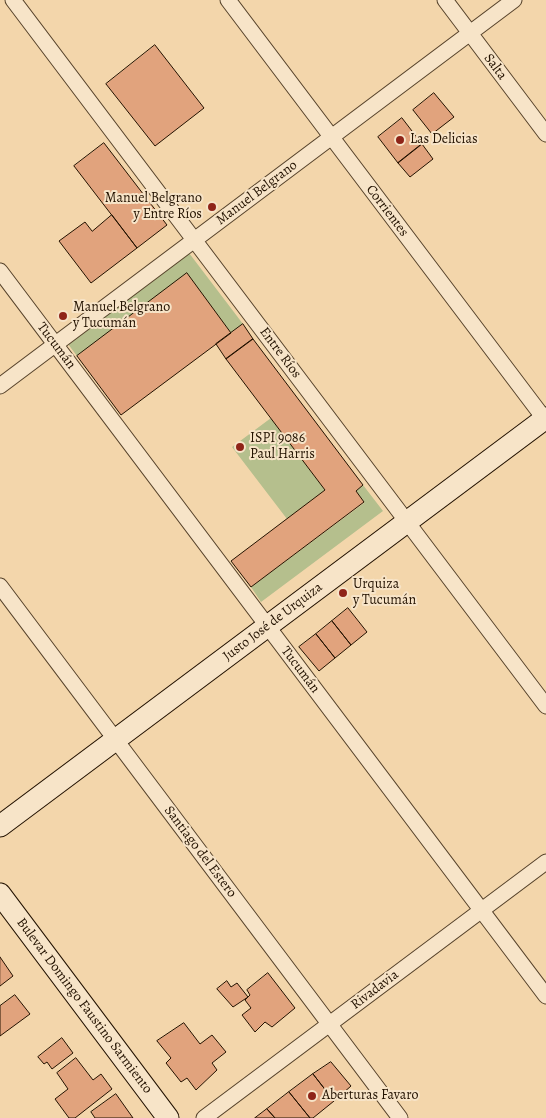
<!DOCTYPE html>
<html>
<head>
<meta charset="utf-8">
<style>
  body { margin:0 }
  canvas { display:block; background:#f3d6ab }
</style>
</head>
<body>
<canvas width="546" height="1118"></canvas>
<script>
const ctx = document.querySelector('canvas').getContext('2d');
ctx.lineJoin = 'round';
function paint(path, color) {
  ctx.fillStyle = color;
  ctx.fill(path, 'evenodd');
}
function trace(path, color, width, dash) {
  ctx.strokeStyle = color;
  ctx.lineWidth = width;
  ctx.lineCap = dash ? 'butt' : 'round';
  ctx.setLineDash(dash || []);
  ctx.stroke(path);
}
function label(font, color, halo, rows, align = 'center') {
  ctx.font = font + ' Alegreya,serif';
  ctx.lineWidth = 4;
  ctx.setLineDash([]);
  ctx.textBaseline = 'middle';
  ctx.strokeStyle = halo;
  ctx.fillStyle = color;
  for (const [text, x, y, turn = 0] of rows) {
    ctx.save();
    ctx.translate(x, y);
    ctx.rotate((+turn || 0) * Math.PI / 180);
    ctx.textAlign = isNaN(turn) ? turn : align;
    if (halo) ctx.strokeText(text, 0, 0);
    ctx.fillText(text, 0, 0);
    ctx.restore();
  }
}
const green = new Path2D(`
  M189,253L243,324L231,333L187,274L77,356L68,344Z
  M271,418L325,490L287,519L232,447Z
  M363,485L383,511L261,602L251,587L364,503L356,491Z`);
const building = new Path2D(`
  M155,45L204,108L155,146L106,84Z
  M434,93L454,117L432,134L413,110Z
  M402,118L422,144L398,163L378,137Z
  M104,143L167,225L137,248L74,166Z
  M422,144L433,159L410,177L398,163Z
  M112,215L137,248L91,283L59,241L85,222L92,231Z
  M187,273L231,333L121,415L77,356Z
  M243,324L253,339L226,359L216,344Z
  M253,339L363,485L356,491L364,502L251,587L231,561L325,490L226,359Z
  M348,608L367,632L351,645L332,621Z
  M332,621L351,645L335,658L316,634Z
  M316,634L335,658L319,671L299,647Z
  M0,957L13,976L0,986Z
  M268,973L295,1008L272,1027L265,1022L255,1032L242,1015L251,1008L245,1000L250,995L247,990Z
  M227,981L231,987L237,983L248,997L233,1007L217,989Z
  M15,995L30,1014L0,1036V1006Z
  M184,1023L200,1044L212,1035L226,1052L212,1063L217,1070L196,1090L187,1078L181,1082L166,1063L171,1058L157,1041Z
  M62,1038L73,1053L52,1069L47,1062L44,1064L38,1057Z
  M76,1058L93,1080L101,1074L112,1089L75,1118H69L55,1099L68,1089L57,1073Z
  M331,1062L351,1086L334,1101L313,1074Z
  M313,1074L334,1101L313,1118H310L289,1092Z
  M289,1092L310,1118H275L267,1109Z
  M116,1094L133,1118H95L91,1112Z
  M267,1109L275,1118H255Z`);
const street = new Path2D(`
  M13,0L546,706
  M228,0L546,421
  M445,0L546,134
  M0,271L546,996
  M0,386L514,0
  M0,586L400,1118
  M204,1118L546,862`);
const secondary = new Path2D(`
  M0,826L546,418
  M0,894L168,1118`);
const markers = [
  [400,140,5,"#8f2418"],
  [212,207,5,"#8f2418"],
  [63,316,5,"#8f2418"],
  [240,447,5,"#8f2418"],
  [343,593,5,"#8f2418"],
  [312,1096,5,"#8f2418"]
];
const streetNames = [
  ["Salta",495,67,53],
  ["Manuel Belgrano",257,193,-37],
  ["Corrientes",387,211,53],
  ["Tucumán",56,346,53],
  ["Entre Ríos",280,353,53],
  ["Justo José de Urquiza",273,622,-37],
  ["Tucumán",300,670,53],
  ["Santiago del Estero",200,852,53],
  ["Rivadavia",375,990,-37],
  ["Bulevar Domingo Faustino Sarmiento",84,1006,53]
];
const poiNames = [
  ["Las Delicias",410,140],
  ["Manuel Belgrano",202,199,"right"],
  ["y Entre Ríos",202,215,"right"],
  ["Manuel Belgrano",73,308],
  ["y Tucumán",73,324],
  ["ISPI 9086",250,439],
  ["Paul Harris",250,455],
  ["Urquiza",353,585],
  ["y Tucumán",353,601],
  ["Aberturas Favaro",322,1096]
];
paint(green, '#b5bf8d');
paint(building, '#e1a37d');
trace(building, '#231200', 1);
trace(street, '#57432b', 17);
trace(secondary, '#231200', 23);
trace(street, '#f7e4c8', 15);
trace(secondary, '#f7e4c8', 21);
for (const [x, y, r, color] of markers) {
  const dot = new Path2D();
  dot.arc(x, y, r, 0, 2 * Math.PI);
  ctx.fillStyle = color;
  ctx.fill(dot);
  trace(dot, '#f7e4c8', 2);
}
label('14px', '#231200', '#f7e4c8', streetNames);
label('14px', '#231200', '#f7e4c8', poiNames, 'left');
</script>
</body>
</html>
